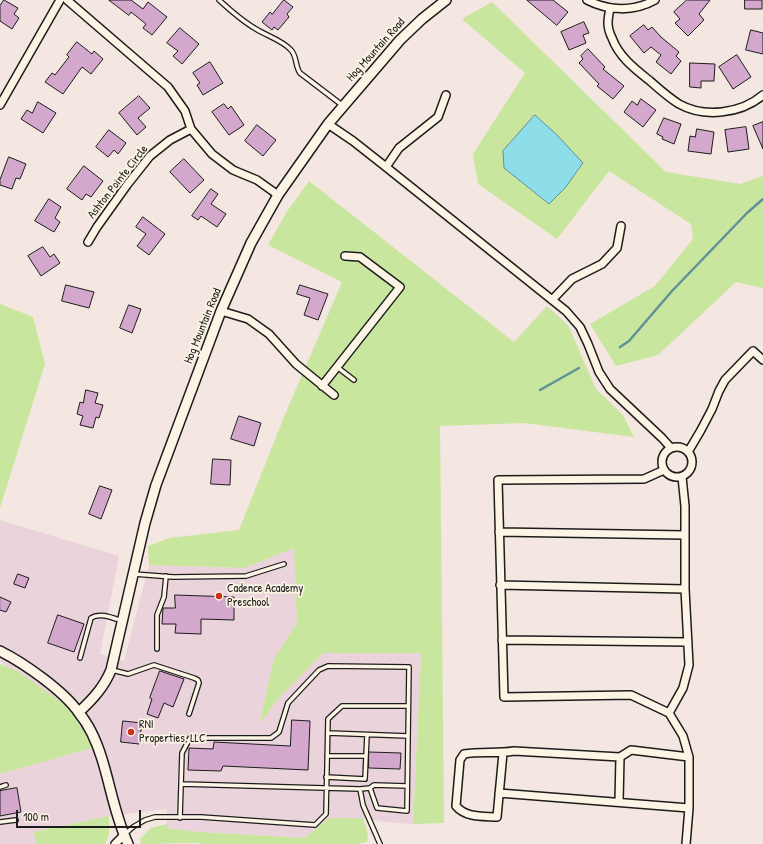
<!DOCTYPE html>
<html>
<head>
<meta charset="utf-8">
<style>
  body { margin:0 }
  #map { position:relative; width:763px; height:844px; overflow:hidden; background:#f4e6e0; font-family:"Patrick Hand",sans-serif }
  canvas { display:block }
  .scale { position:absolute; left:16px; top:810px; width:125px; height:18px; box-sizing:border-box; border:2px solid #1c1c1c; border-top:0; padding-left:5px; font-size:12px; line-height:14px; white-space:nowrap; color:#1c1c1c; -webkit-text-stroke:3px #fcf5e5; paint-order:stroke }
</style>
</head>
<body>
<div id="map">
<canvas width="763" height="844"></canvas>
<div class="scale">100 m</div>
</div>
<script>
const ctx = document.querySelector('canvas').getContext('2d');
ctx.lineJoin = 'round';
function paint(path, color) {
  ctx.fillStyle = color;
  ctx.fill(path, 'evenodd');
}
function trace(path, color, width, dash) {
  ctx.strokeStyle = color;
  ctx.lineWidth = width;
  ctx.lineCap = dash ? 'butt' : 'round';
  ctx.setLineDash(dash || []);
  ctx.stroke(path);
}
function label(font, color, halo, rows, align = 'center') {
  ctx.font = font + ' "Patrick Hand",sans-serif';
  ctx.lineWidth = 3.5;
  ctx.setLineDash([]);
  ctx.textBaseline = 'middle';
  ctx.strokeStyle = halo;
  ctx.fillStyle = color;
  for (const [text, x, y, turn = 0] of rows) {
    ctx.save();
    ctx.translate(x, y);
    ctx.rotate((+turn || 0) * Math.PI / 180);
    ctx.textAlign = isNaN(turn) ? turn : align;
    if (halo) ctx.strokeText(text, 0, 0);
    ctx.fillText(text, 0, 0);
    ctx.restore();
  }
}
const built = new Path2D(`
  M0,520L119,556L100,654L124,661L149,565L244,568L294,548L297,623L274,659L259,723L278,699L323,653H421L413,824L385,822L363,818H329L305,838L199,832L167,828V809L109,816L34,832L36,844H0V773L11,771L92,748L87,736L73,715L18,671L6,666L0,661Z`);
const green = new Path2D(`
  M492,2L666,172L740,184L763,176V288L736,282L658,355L616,366L590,324L655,286L693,239L691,224L609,171L557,239L478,184L473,154L525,73L462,19ZM535,115L524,183L504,168Z
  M309,181L514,342L547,306L568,325L596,389L623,415L634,437L524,423L440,426L444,823L413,824L421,653H323L278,699L259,724L274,659L297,623L294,548L244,568L149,565L148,546L169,538L239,530L284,417L342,282L268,245L286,213Z
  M0,304L33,317L45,364L0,508Z
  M0,664L18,671L65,705L73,715L87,736L92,748L11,771L0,773Z
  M109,816V835L105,844H36L34,832Z
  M329,818H363L368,834L367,842L359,844H203L198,843L141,844L140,839L151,828L167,824V828L199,832L305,838Z`);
const water = new Path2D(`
  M535,115L558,136L583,163L565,188L549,204L504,168L503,151Z`);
const stream = new Path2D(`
  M620,347L629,341L672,291L747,213L763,199
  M540,390L579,368`);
const building = new Path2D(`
  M4,0L18,8L14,14L19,18L12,29L0,21V6Z
  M109,0H131L143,9L148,2L167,17L152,35L143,28L146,24L131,12L129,15Z
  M284,0L293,7L287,14L289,17L278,30L274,27L272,30L262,22L270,12L272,14Z
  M527,0H553L568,12L557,25Z
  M687,0H710L699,14L704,20L688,36L675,23L680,19L674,12Z
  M745,0H762V9H745Z
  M584,22L589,33L583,35L586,43L569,50L561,32Z
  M644,25L648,30L652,27L661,37L679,52L676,56L681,61L671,74L656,62L661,55L651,47L644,53L630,36Z
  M180,28L199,44L182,64L173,56L178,51L167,43Z
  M751,30L763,33V54L746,50Z
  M77,42L92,54L94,51L103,59L91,74L82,67L63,94L45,82L52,73L55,75L69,57L67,55Z
  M588,49L605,67L603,69L624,86L613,99L597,86L599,84L579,63L583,59L581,56Z
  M737,55L751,77L733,89L719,67Z
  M210,62L223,83L203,95L197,85L200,83L193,73Z
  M690,63L715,64L714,81H701V88L690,87Z
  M139,96L150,108L138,118L146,127L137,135L119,113Z
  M641,99L656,110L643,127L624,112L632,101L637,105Z
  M38,102L56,113L43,133L21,119L27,110L32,113Z
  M224,104L228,109L231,106L244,125L229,135L212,112Z
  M664,118L681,124L674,144L662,139L663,137L657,134Z
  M763,122V149L753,126Z
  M257,125L276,140L263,156L245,141Z
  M746,127L749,149L728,152L725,130Z
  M697,129L714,132L711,154L688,151L690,136L695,137Z
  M109,130L126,143L118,154L114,150L108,157L96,147Z
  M9,157L26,164L20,179L16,178L12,189L0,185V180Z
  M184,159L204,180L190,193L170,172Z
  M84,166L103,181L91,197L86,194L82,200L67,189Z
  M211,189L218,194L211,204L226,214L217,227L201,216L198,220L192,216Z
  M49,199L61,207L55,218L60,222L54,232L35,221Z
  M143,217L165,234L149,255L137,246L146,234L136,227Z
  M43,247L50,257L54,254L60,263L41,276L28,256Z
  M66,285L94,292L89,308L62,301Z
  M300,285L328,294L318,320L304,315L310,298L297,294Z
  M129,305L141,309L132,333L120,328Z
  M86,390L98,393L95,403L103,405L99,418L96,417L93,428L80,425L83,416L77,414L80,402L83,403Z
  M239,416L261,423L254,446L231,439Z
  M213,459L231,460L230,485L211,484Z
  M100,486L112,490L101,519L89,514Z
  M18,574L29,578L25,588L14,584Z
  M175,595L234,597V620L201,619V634L175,633L176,624H162L163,608H175Z
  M0,597L11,602L6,612L0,610Z
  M58,615L84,624L74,652L48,643Z
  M160,671L184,679L173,707L164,703L158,718L147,714L152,699L150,698Z
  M292,720L310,721L308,770L223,766L221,771L188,770L189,748L213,749L214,742L290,746Z
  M123,721L142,723L139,744L121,742Z
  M369,752L401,753L400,769L369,768Z
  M17,788L21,812L0,816V791Z`);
const service = new Path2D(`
  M219,0C231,11 242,21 256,29C267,36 282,40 291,50C297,56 295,66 300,73L342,105
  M337,367L354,380
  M134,574L173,577L246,576L284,564
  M157,649V615L164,597L166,576
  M80,658L91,618C100,612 113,618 122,621
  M112,670L128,674L154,665L194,678L198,680L199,683L189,714
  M328,733L408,736
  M327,756H366
  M326,777L365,779L367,735
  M181,784L360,789
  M0,787L6,785
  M370,788L374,785L407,786
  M180,818L182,753L190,738H271L279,732L288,703L319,670L328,666L409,667L407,811L377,808L370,788L360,789L363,805L380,844
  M0,822L16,820
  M125,834L133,827L145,820L155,817H201L315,825L326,814L328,719L342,706H408`);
const minor = new Path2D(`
  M67,0L168,87L185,111L191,129L212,154L233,170L257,180L278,195
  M587,0C608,11 634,12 655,0
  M610,8C609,13 608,18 608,23C608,28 610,34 612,38C619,57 635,69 650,81C659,89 669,98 679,104C704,118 741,114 763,95
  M0,105L60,0
  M328,124L353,141L386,167L566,311L580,327L588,344L599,372L610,389L662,438L671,448
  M386,167L399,148L438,117L446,95
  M88,242L97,227L127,185L150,156L170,140L191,129
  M552,300L572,279L602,264L617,248L621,226
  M221,311L248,319L269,334L296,364L334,395
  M322,386L400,287L360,257L345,256
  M662 462a15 15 0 1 1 30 0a15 15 0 1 1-30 0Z
  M688,452L701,430L712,409L719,391L725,380L753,351L763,360
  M664,470L644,479L498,480L504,697L631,695L669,713
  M682,477L685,506V589L689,665L683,688L669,713L683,736L689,757V808L686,844
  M499,532L685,535
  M500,585L685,589
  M502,640L688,642
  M503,753L497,817C483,816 466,818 456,806L460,760L464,754C480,751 497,754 514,751L620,757L631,750L689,757
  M499,793L689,808
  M619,802L620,757
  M115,844L124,835`);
const tertiary = new Path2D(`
  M0,651C24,663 64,691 79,713C90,726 97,743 102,759C111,788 115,816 128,844
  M79,712C93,699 104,687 111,670L145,523L156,485L221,311L251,243L278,195L328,124L400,40L422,19L446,0`);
const markers = [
  [219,596,4,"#c8321e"],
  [131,732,4,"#c8321e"]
];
const streetNames = [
  ["Hog Mountain Road",376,50,-48],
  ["Ashton Pointe Circle",118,182,-52],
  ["Hog Mountain Road",203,326,-68]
];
const poiNames = [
  ["Cadence Academy",227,589],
  ["Preschool",227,603],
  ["RNI",139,725],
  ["Properties, LLC",139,739]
];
paint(built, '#ead3da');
paint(green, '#c8e69e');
paint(water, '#8edeea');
trace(water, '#609098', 1);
trace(stream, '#609098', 2.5);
paint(building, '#d4a8cc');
trace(building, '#1c1c1c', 1);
trace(service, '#1c1c1c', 6);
trace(minor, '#1c1c1c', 10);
trace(tertiary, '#1c1c1c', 12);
trace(service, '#fcf5e5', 3.5);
trace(minor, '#fcf5e5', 7);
trace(tertiary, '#fcf5e5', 9);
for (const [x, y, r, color] of markers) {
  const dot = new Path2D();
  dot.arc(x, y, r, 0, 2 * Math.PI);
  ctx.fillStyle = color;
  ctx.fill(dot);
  trace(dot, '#fcf5e5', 1.5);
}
label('12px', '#1c1c1c', '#fcf5e5', streetNames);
label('12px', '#1c1c1c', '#fcf5e5', poiNames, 'left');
</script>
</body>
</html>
